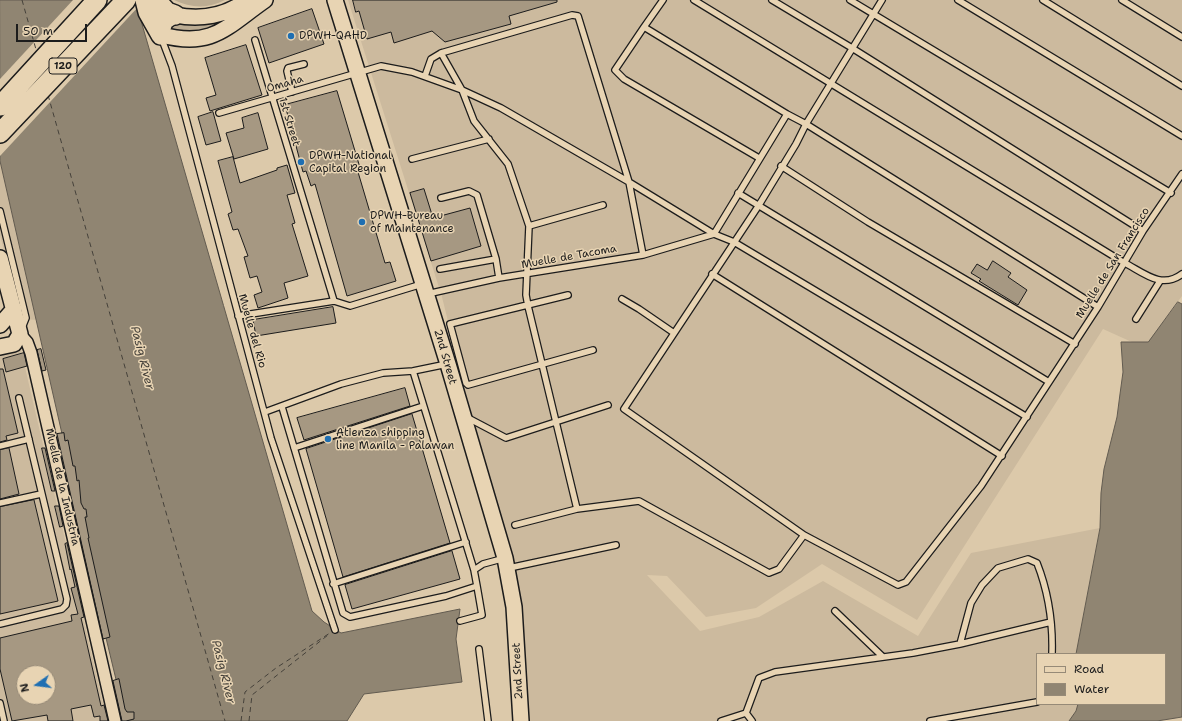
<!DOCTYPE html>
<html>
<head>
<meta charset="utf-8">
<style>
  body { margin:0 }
  #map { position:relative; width:1182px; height:721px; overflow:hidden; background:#dcc9aa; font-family:"Shantell Sans",sans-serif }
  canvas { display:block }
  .legend { position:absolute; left:1036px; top:653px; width:130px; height:52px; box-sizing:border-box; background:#e8d4b3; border:1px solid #968a77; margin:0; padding:5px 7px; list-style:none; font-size:12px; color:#1c1c1c }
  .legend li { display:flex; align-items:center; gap:8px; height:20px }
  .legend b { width:20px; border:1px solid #968a77 }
  .north { position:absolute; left:16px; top:665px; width:40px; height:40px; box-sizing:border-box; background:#e8d4b3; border:1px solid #968a77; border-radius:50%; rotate:256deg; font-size:11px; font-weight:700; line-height:16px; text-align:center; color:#1c1c1c }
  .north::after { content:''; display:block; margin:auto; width:14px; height:18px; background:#1f6fb2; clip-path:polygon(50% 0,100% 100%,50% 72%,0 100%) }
  .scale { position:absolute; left:16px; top:24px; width:71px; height:18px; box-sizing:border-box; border:2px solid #1c1c1c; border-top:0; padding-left:5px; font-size:12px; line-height:14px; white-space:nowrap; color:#1c1c1c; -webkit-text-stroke:3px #e8d4b3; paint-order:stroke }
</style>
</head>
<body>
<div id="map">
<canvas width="1182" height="721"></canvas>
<ul class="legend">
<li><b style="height:5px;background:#e8d4b3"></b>Road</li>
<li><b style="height:11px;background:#908572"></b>Water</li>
</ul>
<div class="north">N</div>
<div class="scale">50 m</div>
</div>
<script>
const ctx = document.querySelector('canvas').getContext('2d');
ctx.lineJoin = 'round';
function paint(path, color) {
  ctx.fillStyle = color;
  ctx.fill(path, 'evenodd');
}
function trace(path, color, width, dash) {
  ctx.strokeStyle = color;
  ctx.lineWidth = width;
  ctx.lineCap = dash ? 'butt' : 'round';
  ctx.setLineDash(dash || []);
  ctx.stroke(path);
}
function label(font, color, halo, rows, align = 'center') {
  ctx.font = font + ' "Shantell Sans",sans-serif';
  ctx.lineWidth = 3;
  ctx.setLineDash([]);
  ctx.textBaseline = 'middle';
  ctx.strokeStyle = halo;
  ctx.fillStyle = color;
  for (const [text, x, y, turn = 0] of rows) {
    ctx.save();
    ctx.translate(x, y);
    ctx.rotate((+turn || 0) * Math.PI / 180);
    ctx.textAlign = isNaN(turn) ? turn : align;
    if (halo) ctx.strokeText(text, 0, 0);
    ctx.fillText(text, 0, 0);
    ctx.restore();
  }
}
const built = new Path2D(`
  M348,0H1182V296L1148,342L1134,343L1103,329L917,620L822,564L756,608L706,617L667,576L647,575L700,631L759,617L823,581L918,636L971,553L1100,528L1076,654H1037V704H1078L1076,711L1069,721H526L516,597L442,297Z
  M0,162L37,320L22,319L0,235Z
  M21,350L103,703L106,721H0V354ZM24,673H48V697H24Z`);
const green = new Path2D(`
  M174,0H225C208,9 191,8 174,0Z
  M240,11L204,33L172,30V27L180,24L198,26L209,24Z`);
const water = new Path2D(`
  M0,0H135L312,611L324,622L341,633L460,609L456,639L462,682L364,694L347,721H126L94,588L70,469L0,161Z
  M1178,302L1182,304V717L1157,721H1069L1076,711L1078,704H1165V654H1076L1100,528L1101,493L1104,469L1117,417L1120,394L1123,372L1121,342H1148Z`);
const pier = new Path2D(`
  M73,0H137L139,6L0,156V79Z`);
const ferry = new Path2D(`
  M22,0L37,53
  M48,95L225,721
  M241,721L245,692L276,668L333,631
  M249,721L252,695L328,635`);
const building = new Path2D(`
  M353,0H557V2L509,16L511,24L445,42L432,31L394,43L391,32L367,39L359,11L356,12Z
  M312,9L324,44L269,63L258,28Z
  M246,45L262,95L210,111L206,98L216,95L205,58Z
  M337,91L361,171L358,172L385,263L390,262L396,281L347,296L315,184L311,186L306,171L303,172L285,105Z
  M213,112L221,141L206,145L198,117Z
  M258,113L268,149L234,159L226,133L244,128L242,118Z
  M233,157L240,183L277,170V168L287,165L295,193L287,195L295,223L292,224L308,276L284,283L288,298L258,308L254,295L262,292L257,276L250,278L244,257L248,256L238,229L233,230L228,214L232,212L218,161Z
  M424,189L433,218L470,208L481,246L431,261L410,193Z
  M993,261L1011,273L1008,277L1027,290L1018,305L979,281L981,279L971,273L977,264L987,270Z
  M333,307L336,323L256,336L253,320Z
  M41,349L46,370L42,371L37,350Z
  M24,353L27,366L6,372L3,359Z
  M0,369H3L18,433L6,436L7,440L0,442Z
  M405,388L410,406L304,440L297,418Z
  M412,414L450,543L343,577L306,449Z
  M64,433L65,441L68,440L73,466H75L77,481L79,480L81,503L84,509H86L87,517H85L89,538H88L110,637L103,639L57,434Z
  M9,448L19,494L0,499V450Z
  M42,448H45L55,491H52Z
  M34,500L58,601L0,614V507Z
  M55,506H59L63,526L60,527Z
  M67,543L84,617L81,618L101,706L104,705L108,721H100V716L94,717L91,705L71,709L73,721H48L47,715L12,721L0,669V638L72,621L71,615L78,614L71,588L75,587L71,569L70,570L65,544ZM24,673H48V697H24Z
  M452,551L460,579L352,609L345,585Z
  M119,679L125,709L127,712H134V719L126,721H122L113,681Z`);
const lane = new Path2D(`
  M663,0L644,27L787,114
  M694,0L1123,262C1143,272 1161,290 1182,274
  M772,0L852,48L1143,231
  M850,0L1171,193
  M958,0L1182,136
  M1043,0L1182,86
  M1122,0L1182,37
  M644,27L615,70L624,79L759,158
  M161,37L172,66L271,438L335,630
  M255,40L334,301
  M441,53L462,90L474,121L508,164L529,226L526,295L528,306L577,509L639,501L769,573L779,569L804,535L898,585L906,582L981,486L1098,307L1143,231L1182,174
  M425,76L431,59L441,53L572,15L578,16L629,182L643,255
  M292,92L287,71L288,68L304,64
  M219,113L381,66L412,72L462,90L501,108L629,182L714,234L734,242L1027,417
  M412,159L489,139
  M781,166L868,222L1075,344
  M738,193L1049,382
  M441,198L469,191L477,195L496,259L499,278
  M0,211L26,318L22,328
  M529,226L603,205
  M714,234L787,114L806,124L882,0
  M440,269L496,259
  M712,274L1002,456
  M427,294L499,278L643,255L714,234
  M568,295L450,324L466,383L468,385L593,350
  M622,299L639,309L674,333
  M238,316L334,301L350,306L422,284
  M1136,319L1160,281
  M413,371L474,570
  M282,407L343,613L350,617L446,596L477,586L474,570L483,564L505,558
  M265,412L341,384L383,373L413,371L447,364
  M468,418L506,438L608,405
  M0,446L29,439
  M294,448L423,406
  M0,503L41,494
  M515,525L577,509
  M804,535L624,409L759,205L796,144L806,124L1098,307
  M509,568L616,545
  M333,584L466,542
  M835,611L883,657
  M460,621L482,615L477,586
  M0,624L62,609L66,605L67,599L19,398
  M960,644L971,603L982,585L998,568L1028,559L1037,563C1048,591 1053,623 1052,654
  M479,649L488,721
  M0,703L4,721
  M746,713L752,721
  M721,721L746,713L759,678L775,672L913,653L960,644L1051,622
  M930,721L1037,702`);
const street = new Path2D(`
  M20,334L27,342L31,353L115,721`);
const secondary = new Path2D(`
  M247,0C226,16 200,20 175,15L165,22L161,35C213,48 225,28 265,0
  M335,0L448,364L505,558L514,607L521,721
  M0,258L20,334
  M0,325L14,309
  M0,347L14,344L20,334`);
const highway = new Path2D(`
  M145,0L148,12L161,35
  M156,0L167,12L175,15
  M0,106L97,0
  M0,133L126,0`);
const markers = [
  [291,36,4,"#1f6fb2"],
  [301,162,4,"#1f6fb2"],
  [362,222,4,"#1f6fb2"],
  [328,439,4,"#1f6fb2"]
];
const shields = [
  [63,66,28]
];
const shieldNames = [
  ["120",63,66]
];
const poiNames = [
  ["DPWH-QAHD",299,36],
  ["DPWH-National",309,156],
  ["Capital Region",309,169],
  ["DPWH-Bureau",370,216],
  ["of Maintenance",370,229],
  ["Atienza shipping",336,433],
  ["line Manila - Palawan",336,446]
];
const streetNames = [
  ["Omaha",285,84,-16],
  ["1st Street",289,122,73],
  ["Muelle de Tacoma",569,257,-10],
  ["Muelle de San Francisco",1113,263,-58],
  ["Muelle del Rio",252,331,74],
  ["2nd Street",445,357,74],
  ["Muelle de la Industria",62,487,77],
  ["2nd Street",518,671,-93]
];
const waterNames = [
  ["Pasig River",142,358,76],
  ["Pasig River",223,672,76]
];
paint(built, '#ccba9e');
paint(green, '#bcac92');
paint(water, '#908572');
trace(water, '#625b50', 1);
paint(pier, '#dcc9aa');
trace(ferry, '#45413a', 1, [5, 4]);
paint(building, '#a69882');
trace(building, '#1c1c1c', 1);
trace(lane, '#1c1c1c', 8);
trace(street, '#1c1c1c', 14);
trace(secondary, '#1c1c1c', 18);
trace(highway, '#1c1c1c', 22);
trace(lane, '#e8d4b3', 5.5);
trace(street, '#e8d4b3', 11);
trace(secondary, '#e8d4b3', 15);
trace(highway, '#e8d4b3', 19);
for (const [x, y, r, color] of markers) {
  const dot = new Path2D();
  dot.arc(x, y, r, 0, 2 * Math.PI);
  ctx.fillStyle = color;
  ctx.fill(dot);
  trace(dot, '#e8d4b3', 1.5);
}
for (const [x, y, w] of shields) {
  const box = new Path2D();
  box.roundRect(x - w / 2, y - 8, w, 16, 3);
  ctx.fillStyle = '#e8d4b3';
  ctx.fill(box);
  trace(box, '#1c1c1c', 1);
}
label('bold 10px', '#1c1c1c', null, shieldNames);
label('11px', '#1c1c1c', '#e8d4b3', poiNames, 'left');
label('11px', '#1c1c1c', '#e8d4b3', streetNames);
label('italic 12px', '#45413a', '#e8d4b3', waterNames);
</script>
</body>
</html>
